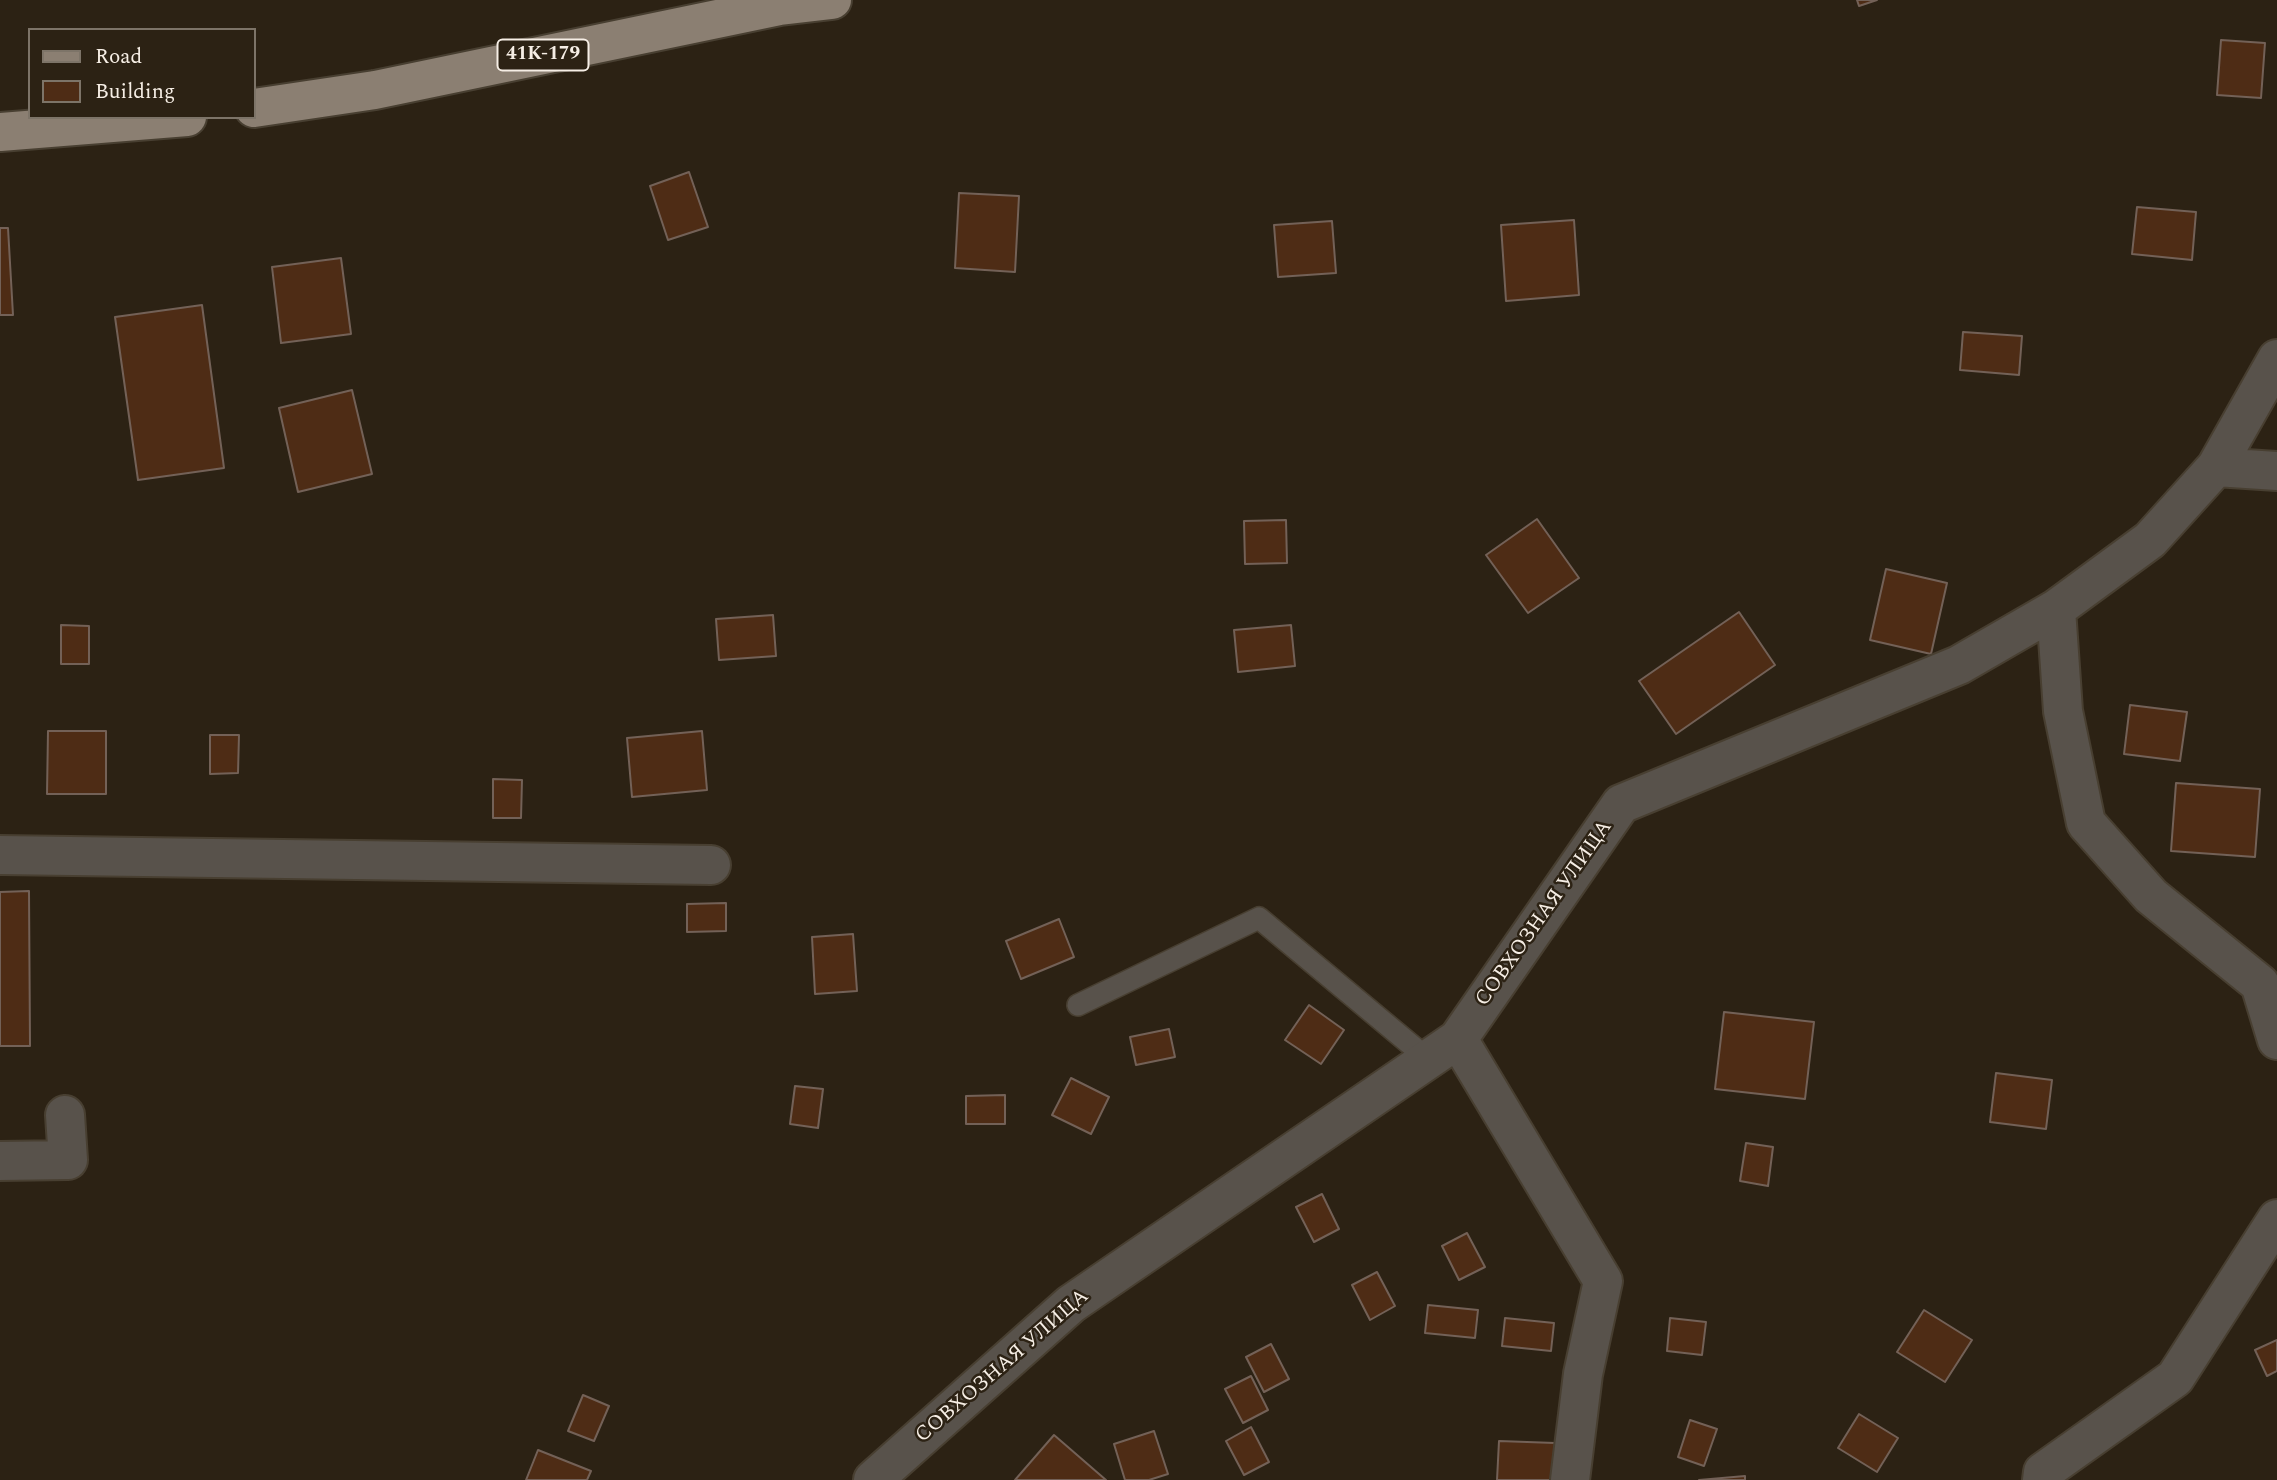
<!DOCTYPE html>
<html>
<head>
<meta charset="utf-8">
<style>
  body { margin:0 }
  #map { position:relative; width:2277px; height:1480px; overflow:hidden; background:#2c2214; font-family:Spectral,serif }
  canvas { display:block }
  .legend { position:absolute; left:28px; top:28px; width:228px; height:91px; box-sizing:border-box; background:#2c2214; border:2px solid #7d7468; margin:0; padding:9px 12px; list-style:none; font-size:21px; color:#f6eee5 }
  .legend li { display:flex; align-items:center; gap:14px; height:35px }
  .legend b { width:35px; border:2px solid #7d7468 }
</style>
</head>
<body>
<div id="map">
<canvas width="2277" height="1480"></canvas>
<ul class="legend">
<li><b style="height:9px;background:#8b7f72"></b>Road</li>
<li><b style="height:19px;background:#4e2c15"></b>Building</li>
</ul>
</div>
<script>
const ctx = document.querySelector('canvas').getContext('2d');
ctx.lineJoin = 'round';
function paint(path, color) {
  ctx.fillStyle = color;
  ctx.fill(path, 'evenodd');
}
function trace(path, color, width, dash) {
  ctx.strokeStyle = color;
  ctx.lineWidth = width;
  ctx.lineCap = dash ? 'butt' : 'round';
  ctx.setLineDash(dash || []);
  ctx.stroke(path);
}
function label(font, color, halo, rows, align = 'center') {
  ctx.font = font + ' Spectral,serif';
  ctx.lineWidth = 5;
  ctx.setLineDash([]);
  ctx.textBaseline = 'middle';
  ctx.strokeStyle = halo;
  ctx.fillStyle = color;
  for (const [text, x, y, turn = 0] of rows) {
    ctx.save();
    ctx.translate(x, y);
    ctx.rotate((+turn || 0) * Math.PI / 180);
    ctx.textAlign = isNaN(turn) ? turn : align;
    if (halo) ctx.strokeText(text, 0, 0);
    ctx.fillText(text, 0, 0);
    ctx.restore();
  }
}
const building = new Path2D(`
  M1857,0H1877L1859,6Z
  M2221,40L2265,43L2261,98L2217,95Z
  M689,172L708,227L668,240L650,186Z
  M959,193L1019,196L1015,272L955,268Z
  M2137,207L2196,212L2192,260L2132,254Z
  M1574,220L1579,295L1506,301L1501,225Z
  M1332,221L1336,273L1278,277L1274,225Z
  M0,228H8L13,315H0Z
  M341,258L351,334L281,343L272,267Z
  M202,305L224,468L138,480L115,317Z
  M1963,332L2022,336L2019,375L1960,370Z
  M352,390L372,474L298,492L279,408Z
  M1537,519L1579,578L1528,613L1486,555Z
  M1286,520L1287,563L1245,564L1244,521Z
  M1886,569L1947,583L1931,654L1870,640Z
  M1739,612L1775,665L1676,734L1639,681Z
  M773,615L776,656L719,660L716,619Z
  M61,625L89,626V664H61Z
  M1291,625L1295,666L1238,672L1234,630Z
  M2130,705L2187,712L2180,761L2124,754Z
  M48,731H106V794H47Z
  M702,731L707,790L632,797L627,738Z
  M210,735H239L238,773L210,774Z
  M493,779L522,780L521,818H493Z
  M2176,783L2260,789L2255,857L2171,851Z
  M29,891L30,1046H0V892Z
  M726,903V931L687,932V904Z
  M1059,919L1074,957L1021,979L1006,941Z
  M853,934L857,991L815,994L812,937Z
  M1309,1005L1344,1030L1321,1064L1285,1040Z
  M1724,1012L1814,1022L1805,1099L1715,1089Z
  M1169,1029L1175,1057L1136,1065L1130,1037Z
  M1996,1073L2052,1080L2046,1129L1990,1122Z
  M1071,1078L1109,1097L1091,1134L1052,1115Z
  M795,1086L823,1089L818,1128L790,1124Z
  M1005,1095V1124H966V1096Z
  M1746,1143L1773,1147L1768,1186L1740,1181Z
  M1322,1194L1339,1229L1314,1242L1296,1207Z
  M1467,1233L1485,1267L1459,1280L1442,1246Z
  M1377,1272L1395,1306L1370,1320L1352,1285Z
  M1428,1305L1478,1310L1475,1338L1425,1333Z
  M1924,1310L1972,1340L1945,1382L1897,1352Z
  M1505,1318L1554,1323L1551,1351L1502,1346Z
  M1670,1318L1706,1322L1702,1355L1667,1351Z
  M2277,1340V1371L2267,1376L2255,1350Z
  M1271,1344L1289,1379L1264,1392L1246,1357Z
  M1251,1376L1268,1410L1243,1423L1225,1389Z
  M583,1395L609,1406L594,1441L568,1431Z
  M1859,1414L1898,1438L1877,1472L1838,1448Z
  M1690,1420L1717,1429L1704,1466L1678,1457Z
  M1251,1427L1269,1462L1244,1475L1226,1441Z
  M1154,1431L1168,1474L1149,1480H1125L1114,1444Z
  M1054,1435L1106,1480H1015Z
  M1499,1441L1555,1443L1554,1480H1497Z
  M538,1450L591,1471L587,1480H526Z
  M1745,1476V1480H1699Z`);
const service = new Path2D(`
  M1078,1005L1259,918L1428,1059`);
const minor = new Path2D(`
  M2216,467L2277,359
  M2056,609L2063,711L2086,823L2151,896L2260,984L2277,1040
  M0,855L711,865
  M1458,1039L1603,1281L1583,1374L1570,1480
  M0,1161L68,1160L65,1115
  M873,1480L1071,1304L1458,1039L1621,804L1959,665L2056,609L2150,540L2216,467L2277,471
  M2042,1480L2043,1472L2175,1378L2277,1219`);
const primary = new Path2D(`
  M254,108L375,90L780,6L832,0
  M0,132L187,117`);
const shields = [
  [543,55,91]
];
const shieldNames = [
  ["41К-179",543,55]
];
const streetNames = [
  ["СОВХОЗНАЯ УЛИЦА",1545,914,-55],
  ["СОВХОЗНАЯ УЛИЦА",1003,1367,-41]
];
paint(building, '#4e2c15');
trace(building, '#736157', 2);
trace(service, '#483f31', 24);
trace(minor, '#483f31', 42);
trace(primary, '#483f31', 42);
trace(service, '#58524b', 21);
trace(minor, '#58524b', 38);
trace(primary, '#8b7f72', 38);
for (const [x, y, w] of shields) {
  const box = new Path2D();
  box.roundRect(x - w / 2, y - 15.5, w, 31, 5);
  ctx.fillStyle = '#2c2214';
  ctx.fill(box);
  trace(box, '#f6eee5', 2);
}
label('bold 19px', '#f6eee5', null, shieldNames);
label('21px', '#f6eee5', '#2c2214', streetNames);
</script>
</body>
</html>
